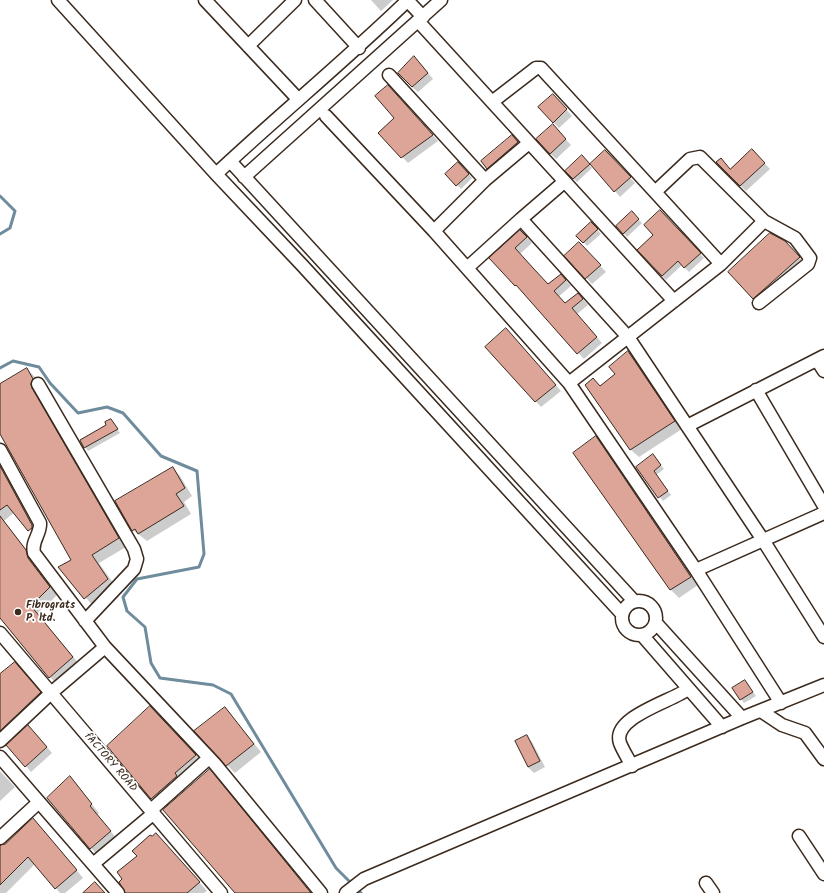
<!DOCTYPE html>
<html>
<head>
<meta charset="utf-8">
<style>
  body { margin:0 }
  canvas { display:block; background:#fff }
</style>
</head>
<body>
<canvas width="824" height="893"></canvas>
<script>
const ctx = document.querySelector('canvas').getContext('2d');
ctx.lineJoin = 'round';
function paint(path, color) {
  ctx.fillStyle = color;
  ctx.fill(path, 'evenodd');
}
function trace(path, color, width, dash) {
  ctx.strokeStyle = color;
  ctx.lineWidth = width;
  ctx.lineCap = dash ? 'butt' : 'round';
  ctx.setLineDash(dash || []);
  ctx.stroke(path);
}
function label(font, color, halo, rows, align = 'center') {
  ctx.font = font + ' Kalam,sans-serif';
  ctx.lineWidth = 3.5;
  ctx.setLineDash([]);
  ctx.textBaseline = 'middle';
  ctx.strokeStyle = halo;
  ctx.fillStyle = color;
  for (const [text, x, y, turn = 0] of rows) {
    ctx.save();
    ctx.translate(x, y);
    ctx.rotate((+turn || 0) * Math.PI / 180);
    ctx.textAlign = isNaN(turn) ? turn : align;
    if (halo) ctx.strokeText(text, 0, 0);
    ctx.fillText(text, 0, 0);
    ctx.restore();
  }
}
const shadow = new Path2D(`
  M371,0H393L381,11Z
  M420,63L433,79L418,92L412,87Z
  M393,92L438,141L408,163L379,133L395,118Z
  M559,101L572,116L559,128L553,122Z
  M558,131L571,145L556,159L550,153Z
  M512,136L521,146L491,172L487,168Z
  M752,150L770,169L746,191L718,163L731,170Z
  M605,152L635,183L620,197L592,164Z
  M582,157L592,168L577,182L566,171Z
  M458,163L472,178L461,189L447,174Z
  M660,211L704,258L689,272L682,265L666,280L662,276L654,235Z
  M632,213L642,223L627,237L617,226Z
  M591,223L601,234L587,246L578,236Z
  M526,236L532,243L520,254L548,285L561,275L571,286L558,297L565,304L578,294L588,305L577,314L602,343L584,359L522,290L491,258Z
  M585,249L606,272L592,284L566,256Z
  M793,250L807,266L762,306L729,272Z
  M512,335L561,391L541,407L486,347Z
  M628,352L636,360L682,429L639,457L631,450L586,385L601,387L617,374Z
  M27,369L35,377L40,387L126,547L99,563L116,587L93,606L60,567L72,560L0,432V384Z
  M111,420L120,433L88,451L85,447Z
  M596,438L604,445L698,585L679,598L671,590L574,453Z
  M653,455L664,469L656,475L671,495L663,501L637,467Z
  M0,462L40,534L37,538L15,512L4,521L34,559L36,566L57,595L38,614L80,665L57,685L0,617Z
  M173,468L180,476L192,496L184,502L191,514L147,541L133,530Z
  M22,671L48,701L0,740V675Z
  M745,681L756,696L744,703L741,699Z
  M225,708L261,752L235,773L227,765Z
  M158,715L204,764L160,806L108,746Z
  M34,732L52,753L31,772L26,766Z
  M527,736L532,742L545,767L534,773L528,767Z
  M0,771L15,787L0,801Z
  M70,777L99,813L97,815L118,840L98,856L91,848Z
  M217,778L311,893H237Z
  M40,826L83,878L65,893H60L35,864L6,893H0V845L6,844Z
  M156,834L207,891L204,893H126L138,856Z`);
const stream = new Path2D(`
  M0,196L15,211L10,228L0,234
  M0,368L13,361L39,367L50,383L78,413L107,407L123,413L161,456L197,471L204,554L199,567L137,579L123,597L127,611L145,627L151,663L160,678L213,685L231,694L336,868L352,884
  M356,888L361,893`);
const building = new Path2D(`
  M414,56L428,73L412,87L398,73Z
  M388,85L433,135L401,158L378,133L394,118L375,96Z
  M553,94L567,109L553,123L538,107Z
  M553,124L566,139L550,154L536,139Z
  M512,135L518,142L487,169L481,161Z
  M752,149L765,163L740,186L716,162L721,158L730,169Z
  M605,150L631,177L614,192L590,164Z
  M582,155L590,164L573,179L565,171Z
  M458,162L469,174L456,186L445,174Z
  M660,210L701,253L684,268L678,261L662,276L637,250L653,235L644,225Z
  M632,211L639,219L623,234L616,226Z
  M591,222L598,229L583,243L576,236Z
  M520,230L527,237L515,248L534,269L548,284L561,274L566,280L554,291L565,303L578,293L583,299L572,308L597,337L577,354L516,285L515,286L489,258Z
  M770,233L785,241L800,257L753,299L728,272Z
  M579,242L601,265L585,279L564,256Z
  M506,328L556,385L535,402L485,347Z
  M628,351L675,421L630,450L585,385L593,378L600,386L615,374L609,367Z
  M27,368L33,379L31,384L32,388L119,538L92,555L108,579L84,599L58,567L71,560L0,434V384Z
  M111,419L118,429L84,448L80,440L106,425L105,422Z
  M596,436L691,577L670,590L573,453Z
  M653,454L661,465L654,471L668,491L658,498L636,467Z
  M0,466L32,525V528L28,531L7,505L0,510Z
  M173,467L185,488L176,494L184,506L138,534L135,529L132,531L115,501Z
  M0,516L26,550L28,558L50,587L31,606L73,657L49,678L0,618Z
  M15,662L41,692L0,731V674Z
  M745,680L753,692L740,700L732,688Z
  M150,706L196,755L175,773L177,776L151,799L107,746Z
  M225,707L254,744L226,766L194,731Z
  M28,725L47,747L25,767L6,745Z
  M527,735L540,761L528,767L515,741Z
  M210,769L311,893H235L163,810Z
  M70,776L92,804L90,806L111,831L90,849L47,798Z
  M33,818L77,870L55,889L28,857L0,885V845L5,844Z
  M156,833L200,882L187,893H125L119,882L122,879L117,872L137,856L132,851L150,835L152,836Z
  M95,882L105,893H83Z`);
const minor = new Path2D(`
  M58,0L216,174L302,265L622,614
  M205,0L298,99
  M315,0L359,48
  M407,0L423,17
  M418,21L674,301
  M248,46L295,0
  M389,75L485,180L434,231
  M326,116L434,231L569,383L721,264L764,221L700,157L690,159L655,192L541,68H536L492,102
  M230,161L634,601
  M216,174C279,115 346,60 408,0
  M244,177L441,0
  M485,180L529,143
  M564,182L521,219L628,337L763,540L824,637
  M655,192L721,264
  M467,268L521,219
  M759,303L808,264L810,258L795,238L764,221
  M817,360L824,371
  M569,383L696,570L781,703
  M38,384L134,549L137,559L134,569L85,621
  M756,390L824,506
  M687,426L824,356
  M0,450L40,523C41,534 31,541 34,553L105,647L51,693L0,741
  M696,570L824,513
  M622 618a17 17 0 1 1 34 0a17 17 0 1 1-34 0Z
  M656,623L742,718
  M0,633L221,893
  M642,635L722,727
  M105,647L215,764L321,893
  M761,711L782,725L805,733L824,759
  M0,757L39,802L0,838
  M632,766C628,758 623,751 620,743C611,717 673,701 688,689
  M39,802L118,893
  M151,810L209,758
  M799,836L824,874
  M93,864L154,813
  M706,883L713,893
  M346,893L364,879L742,718L824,685`);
const markers = [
  [18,612,4,"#3b2a1e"]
];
const poiNames = [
  ["Fibrograts",26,606],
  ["P. ltd.",26,619]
];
const streetNames = [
  ["fACTORY ROAD",110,763,49]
];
paint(shadow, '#0003');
trace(stream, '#6f8c9d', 3);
paint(building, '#dda597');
trace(building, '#3b2a1e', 1);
trace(minor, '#3b2a1e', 15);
trace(minor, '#fff', 12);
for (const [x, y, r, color] of markers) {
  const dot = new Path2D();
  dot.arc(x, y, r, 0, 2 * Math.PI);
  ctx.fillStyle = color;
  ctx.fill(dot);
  trace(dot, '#fff', 1.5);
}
label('bold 11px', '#3b2a1e', '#fff', poiNames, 'left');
label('11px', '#3b2a1e', '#fff', streetNames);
</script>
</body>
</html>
